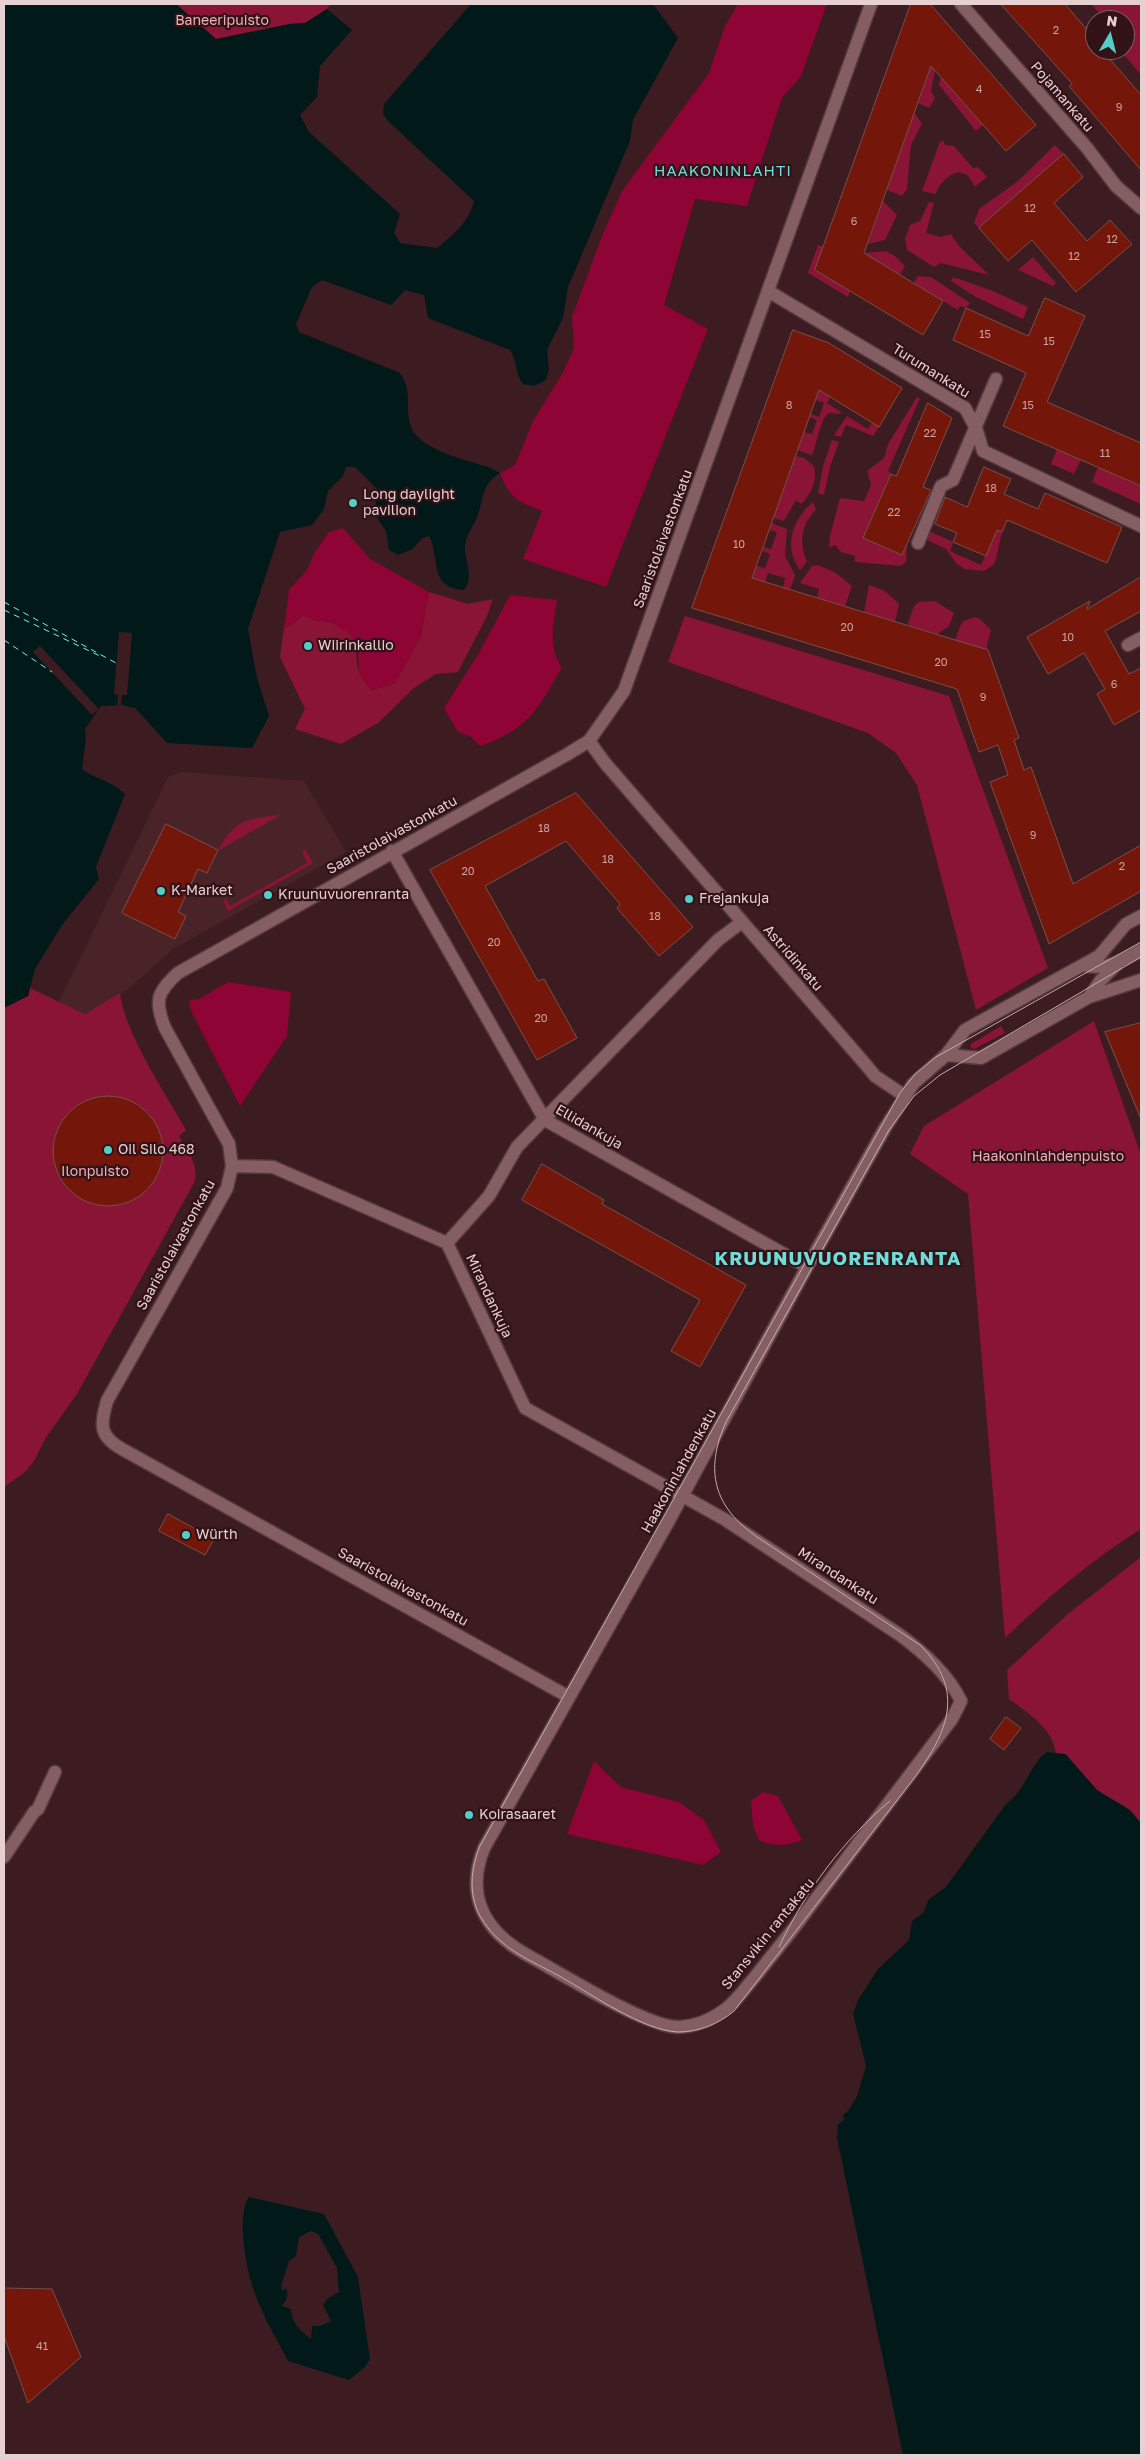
<!DOCTYPE html>
<html>
<head>
<meta charset="utf-8">
<style>
  body { margin:0 }
  #map { position:relative; width:1145px; height:2459px; overflow:hidden; background:#3c1c21; font-family:"Golos Text",sans-serif }
  canvas { display:block }
  .frame { position:absolute; inset:0; border:5px solid #e7d0d2; pointer-events:none }
  .north { position:absolute; left:1085px; top:10px; width:50px; height:50px; box-sizing:border-box; background:#311217; border:1px solid #7a5e62; border-radius:50%; rotate:8deg; font-size:14px; font-weight:700; line-height:20px; text-align:center; color:#e7d0d2 }
  .north::after { content:''; display:block; margin:auto; width:18px; height:22px; background:#54cdc8; clip-path:polygon(50% 0,100% 100%,50% 72%,0 100%) }
</style>
</head>
<body>
<div id="map">
<canvas width="1145" height="2459"></canvas>
<div class="frame"></div>
<div class="north">N</div>
</div>
<script>
const ctx = document.querySelector('canvas').getContext('2d');
ctx.lineJoin = 'round';
function paint(path, color) {
  ctx.fillStyle = color;
  ctx.fill(path, 'evenodd');
}
function trace(path, color, width, dash) {
  ctx.strokeStyle = color;
  ctx.lineWidth = width;
  ctx.lineCap = dash ? 'butt' : 'round';
  ctx.setLineDash(dash || []);
  ctx.stroke(path);
}
function label(font, color, halo, rows, align = 'center') {
  ctx.font = font + ' "Golos Text",sans-serif';
  ctx.lineWidth = 4.5;
  ctx.setLineDash([]);
  ctx.textBaseline = 'middle';
  ctx.strokeStyle = halo;
  ctx.fillStyle = color;
  for (const [text, x, y, turn = 0] of rows) {
    ctx.save();
    ctx.translate(x, y);
    ctx.rotate((+turn || 0) * Math.PI / 180);
    ctx.textAlign = isNaN(turn) ? turn : align;
    if (halo) ctx.strokeText(text, 0, 0);
    ctx.fillText(text, 0, 0);
    ctx.restore();
  }
}
const built = new Path2D(`
  M182,772L304,781L346,852L173,949L128,989L85,1014L59,1002L168,777Z`);
const green = new Path2D(`
  M176,4H330L327,9L305,23L289,24L216,39Z
  M1091,4H1141V75L1120,50H1125V20H1105Z
  M931,66L935,70L931,91L935,98L929,108L918,103Z
  M941,77L983,125L976,131L939,85Z
  M914,112L922,124L911,145L907,189L902,196L887,190Z
  M943,140L945,145L954,146L973,168L978,167L987,177L975,187C972,182 969,174 962,173C952,170 938,185 936,194L922,191L939,144Z
  M1055,145L1064,154L979,228L974,223L979,209L1018,181Z
  M883,201L897,215L885,240L868,244Z
  M929,202L934,203L926,233L941,237L951,234L958,245L989,275L941,263L934,267L907,250L905,239L910,225L920,221Z
  M818,245L824,247L815,270L850,291L848,297L808,273Z
  M886,251L895,256L905,266L900,275L864,253Z
  M1033,257L1056,283L1053,286L1018,270Z
  M918,276L931,277L970,303L966,308L960,306L958,310L914,283Z
  M953,277L993,291L1028,307L1023,319L976,297L951,281Z
  M819,390L830,397L827,403L841,412L840,414L829,413C820,419 817,444 812,455L797,450L804,432L812,434L817,420L809,417L811,414L819,417L824,403L816,400Z
  M917,397L920,398L888,471L891,473L863,538L902,555L907,545L906,562L900,566L855,562V556L841,552L835,545L829,548L830,536L840,498L864,501L871,485L867,471L884,458L888,444Z
  M847,416L868,429L872,422L879,427L873,436L846,425L841,437L834,435Z
  M832,440L839,442L830,467L824,495L818,493L823,466Z
  M1057,449L1081,459L1074,474L1051,464Z
  M796,456L804,458L813,465C819,478 811,495 801,504L796,500L784,521L773,518Z
  M1098,467L1141,486V504L1092,482Z
  M813,502L816,509C801,526 799,541 807,562L800,570C783,546 792,520 813,502Z
  M771,523L787,529L785,556L795,575L790,590L783,588L785,578L768,573L765,582L752,578L756,566L765,568L770,554L762,551L763,547L771,549L777,532L769,530Z
  M927,530L953,542L950,551L981,565L997,530L1002,532L996,559L993,565L984,571L965,569L957,564L946,549L923,538Z
  M818,565L836,573L852,586L845,606L817,598L819,589L800,583L812,566Z
  M869,585L885,591L899,604L895,622L864,612Z
  M429,592L468,604L493,599L487,616L458,672L436,674L414,688L378,723L341,744L295,729L305,709L280,657L284,628L291,625L303,615C318,622 337,620 349,633C360,644 354,662 360,674C363,680 368,686 372,690L395,683L421,636Z
  M935,601L954,613L949,626L938,634L910,626L908,623L914,606L919,602Z
  M685,616L949,696L1048,968L976,1010L917,785L896,753L868,733L668,662Z
  M974,617L980,619L991,630L987,644L988,650L955,640L962,622Z
  M281,815L219,850H218C235,819 249,818 281,815Z
  M305,849L313,863L228,911L223,900L226,899L230,906L307,863L302,852Z
  M30,988L85,1014L120,993C124,1032 166,1094 186,1130L179,1136C187,1150 200,1165 194,1183L77,1394L45,1439L34,1461L25,1472L4,1487V1008L28,996Z
  M1094,1021L1141,1155V1529C1090,1561 1048,1597 1005,1638L968,1194L910,1154L924,1126Z
  M1001,1026L1005,1033L974,1049L970,1047L971,1044Z
  M1141,1557V1823L1097,1790L1066,1754H1056C1053,1728 1029,1714 1009,1699L1007,1670L1069,1613Z`);
const forest = new Path2D(`
  M738,4H827L801,76L782,98L747,206L695,199L664,305L708,329L606,587L523,559L542,511C516,500 511,500 500,473L515,465L533,421L562,374L574,349L572,317L602,236L622,191L709,73L725,26Z
  M343,528L370,559L429,592L421,636L395,683L371,690L359,673L358,653L350,634L330,622L315,621L303,615L291,625L284,628L289,590L307,570L315,552L329,532Z
  M510,595L557,600C554,623 547,647 562,667C538,709 528,730 480,746L470,736L458,732L444,708L479,653Z
  M228,982L291,992L287,1036L240,1106L191,1011L189,1000L199,999Z
  M594,1761L621,1787L679,1802L704,1820L721,1852L703,1865L567,1834Z
  M763,1792L778,1796L802,1840C787,1846 774,1847 759,1840L753,1826L751,1801Z`);
const water = new Path2D(`
  M4,4H176L216,39L290,24L305,23L327,9L352,30L320,66L317,97L300,115L309,132L400,214L394,233L400,243L437,248C454,234 469,222 474,201L388,121L383,114L384,104L471,4H653L678,38L633,120L630,141L568,287L563,318L547,350L549,369L546,380L534,386L523,384C514,372 518,362 510,350L428,318L424,295L405,290L391,305L322,280L312,287L296,324L299,332L400,373C413,393 405,403 410,424C416,450 468,460 491,468L500,473C480,484 484,503 476,520C472,528 466,536 465,545C464,560 475,577 464,590C428,587 441,560 429,536L423,538L411,550L398,555L389,550L386,531L375,515L377,489L355,467H346L343,476L328,491L324,509L312,525L280,532L248,629L257,678L269,716L252,748L167,743L135,708L121,705L101,706L85,729L86,739L82,769C97,780 112,781 125,794L96,867L99,879L62,925L35,969L28,996L4,1008Z
  M1047,1752L1065,1754L1097,1790L1130,1810L1141,1823V2455H903L837,2138L838,2124L844,2120L843,2115L848,2111L857,2096L866,2066L853,2014L858,2000L878,1969L909,1940L912,1921L924,1912L928,1900L946,1887L1006,1804C1027,1789 1030,1763 1047,1752Z
  M249,2197L324,2214L358,2277L370,2359L365,2367L349,2380L288,2361C276,2338 262,2315 254,2291C246,2269 236,2215 249,2197ZM311,2231L318,2234L337,2268L339,2292L327,2299L323,2305L331,2321L320,2326H312L311,2339C300,2331 291,2322 291,2309L282,2306C287,2300 288,2296 287,2289L282,2290L281,2286L289,2261L296,2256L299,2237Z`);
const pier = new Path2D(`
  M119,632L132,633L127,695H122L121,705H117L118,695L114,694Z
  M40,646L99,709L92,715L33,652Z`);
const ferry = new Path2D(`
  M4,602L116,663
  M4,610L102,657
  M4,640L52,672`);
const building = new Path2D(`
  M911,4H930L1036,125L1006,151L931,66L864,253L943,301L923,335L815,270Z
  M1001,4H1065L1094,38L1095,50H1102L1141,95V170L1069,86L1072,84Z
  M1064,154L1083,177L1054,203L1087,241L1110,220L1132,244L1076,292L1032,240L1008,261L979,228Z
  M1045,298L1085,316L1047,402L1141,443V486L1003,426L1026,373L953,340L966,308L1028,336Z
  M793,330L829,343L902,388L879,427L819,390L752,578L988,650L1019,738L1014,740L1024,770L1031,767L1073,884L1141,845V891L1049,944L990,782L1008,775L998,745L979,752L957,689L692,608Z
  M928,403L952,418L923,487L931,490L902,555L863,538L891,474L896,476Z
  M984,467L1011,479L1004,494L1038,509L1045,493L1122,527L1107,563L1007,520L1002,532L997,530L986,556L953,542L957,533L935,524L945,497L967,507Z
  M1141,577V611L1105,631L1129,674L1141,668V710L1114,725L1097,694L1105,689L1084,653L1048,674L1027,637L1090,601L1087,609Z
  M576,793L693,927L659,956L617,908L620,904L566,841L485,886L538,981L544,979L577,1038L537,1060L430,870Z
  M166,824L218,850L207,873L198,869L178,912L186,916L175,939L122,913Z
  M1141,1023V1119L1105,1032Z
  M53 1151a55 55 0 1 1 110 0a55 55 0 1 1-110 0Z
  M542,1164L604,1200L602,1204L746,1285L700,1367L671,1351L700,1300L522,1200Z
  M168,1514L214,1539L205,1555L159,1531Z
  M1006,1717L1021,1728L1004,1750L990,1739Z
  M4,2288L52,2289L81,2357L28,2403L4,2336Z`);
const minor = new Path2D(`
  M961,4L1087,148L1116,186L1141,208
  M768,291L965,408L976,428L983,451L1141,526
  M918,543L941,486L953,480L996,379
  M1128,645L1141,638
  M589,741L605,763L866,1065L875,1076L905,1096
  M392,851L545,1120L807,1267
  M1083,965C1105,971 1122,961 1141,950
  M1089,997L1101,980L1118,963
  M946,1055L981,1058L1089,997L1141,980
  M232,1166L273,1167L447,1243L525,1408L724,1519L900,1635C924,1653 948,1674 961,1701L952,1719C904,1783 855,1847 806,1912C790,1934 772,1955 755,1977C746,1987 738,1999 727,2008C713,2019 697,2026 679,2027C647,2028 559,1972 527,1955C484,1931 465,1895 484,1848L667,1524L807,1267L885,1128L913,1084L946,1055L965,1030L1099,956L1126,924L1141,916
  M447,1243L489,1196L517,1147L718,940L742,922
  M569,1697L122,1449C99,1436 100,1425 107,1401L227,1188L232,1166L229,1144L165,1028C154,1001 157,992 178,973L566,755L589,741L624,691L871,4
  M4,1857L34,1812L38,1809L55,1772`);
const tram = new Path2D(`
  M1141,942L936,1057L915,1074L900,1093L480,1846C471,1868 468,1894 480,1916C486,1926 493,1935 502,1942C519,1957 542,1966 561,1977C593,1995 642,2030 678,2032C699,2032 718,2024 734,2011L915,1777C948,1731 966,1691 920,1645L757,1537C714,1507 704,1471 726,1422L889,1130L914,1096L940,1075L1141,957
  M779,1947C805,1892 843,1840 890,1801`);
const markers = [
  [353,503,5,"#54cdc8"],
  [308,646,5,"#54cdc8"],
  [161,891,5,"#54cdc8"],
  [268,895,5,"#54cdc8"],
  [689,899,5,"#54cdc8"],
  [108,1150,5,"#54cdc8"],
  [186,1535,5,"#54cdc8"],
  [469,1815,5,"#54cdc8"]
];
const numberNames = [
  ["2",1056,31],
  ["4",979,90],
  ["9",1119,108],
  ["12",1030,209],
  ["6",854,222],
  ["12",1112,240],
  ["12",1074,257],
  ["15",985,335],
  ["15",1049,342],
  ["8",789,406],
  ["15",1028,406],
  ["22",930,434],
  ["11",1105,454],
  ["18",991,489],
  ["22",894,513],
  ["10",739,545],
  ["20",847,628],
  ["10",1068,638],
  ["20",941,663],
  ["6",1114,685],
  ["9",983,698],
  ["18",544,829],
  ["9",1033,836],
  ["18",608,860],
  ["2",1122,867],
  ["20",468,872],
  ["18",655,917],
  ["20",494,943],
  ["20",541,1019],
  ["41",42,2347]
];
const parkNames = [
  ["Baneeripuisto",222,21],
  ["Haakoninlahdenpuisto",1048,1157],
  ["Ilonpuisto",95,1172]
];
const streetNames = [
  ["Pojamankatu",1062,97,49],
  ["Turumankatu",931,371,32],
  ["Saaristolaivastonkatu",663,539,-70],
  ["Saaristolaivastonkatu",392,835,-29],
  ["Astridinkatu",793,958,49],
  ["Ellidankuja",589,1127,30],
  ["Saaristolaivastonkatu",176,1245,-61],
  ["Mirandankuja",489,1296,65],
  ["Haakoninlahdenkatu",679,1471,-61],
  ["Mirandankatu",838,1576,33],
  ["Saaristolaivastonkatu",403,1587,29],
  ["Stansvikin rantakatu",768,1934,-51]
];
const poiNames = [
  ["Long daylight",363,495],
  ["pavilion",363,511],
  ["Wiirinkallio",318,646],
  ["K-Market",171,891],
  ["Kruunuvuorenranta",278,895],
  ["Frejankuja",699,899],
  ["Oil Silo 468",118,1150],
  ["Würth",196,1535],
  ["Koirasaaret",479,1815]
];
const neighbourhoodNames = [
  ["HAAKONINLAHTI",723,171]
];
const districtNames = [
  ["KRUUNUVUORENRANTA",838,1259]
];
paint(built, '#4a2329');
paint(green, '#891436');
paint(forest, '#8e0434');
paint(water, '#011a19');
paint(pier, '#3c1c21');
trace(ferry, '#71f4ee', 1, [6, 5]);
paint(building, '#741609');
trace(building, '#76514a', 1);
trace(minor, '#543a3e', 15);
trace(minor, '#845e62', 12);
trace(tram, '#c5acae', 1);
for (const [x, y, r, color] of markers) {
  const dot = new Path2D();
  dot.arc(x, y, r, 0, 2 * Math.PI);
  ctx.fillStyle = color;
  ctx.fill(dot);
  trace(dot, '#311217', 2);
}
label('11px', '#caa2a0', null, numberNames);
label('14px', '#f1b0b7', '#311217', parkNames);
label('14px', '#e7d0d2', '#311217', streetNames);
label('14px', '#e7d0d2', '#311217', poiNames, 'left');
ctx.letterSpacing = '1px';
label('15px', '#71dcd7', '#311217', neighbourhoodNames);
ctx.letterSpacing = '0px';
ctx.letterSpacing = '1px';
label('bold 19px', '#71dcd7', '#311217', districtNames);
ctx.letterSpacing = '0px';
</script>
</body>
</html>
